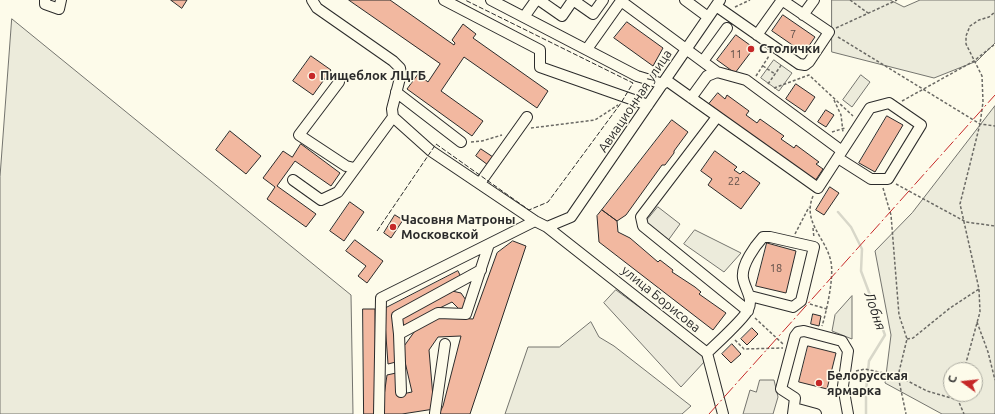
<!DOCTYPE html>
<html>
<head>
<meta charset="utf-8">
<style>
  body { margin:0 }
  #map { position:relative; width:995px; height:414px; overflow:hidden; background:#fdfbea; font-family:Ubuntu,sans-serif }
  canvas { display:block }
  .north { position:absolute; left:943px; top:362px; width:40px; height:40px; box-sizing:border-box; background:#fdfbea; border:1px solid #a9a89e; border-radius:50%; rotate:285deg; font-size:11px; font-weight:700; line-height:16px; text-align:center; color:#2b2b2b }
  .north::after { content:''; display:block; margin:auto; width:14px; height:18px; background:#c62828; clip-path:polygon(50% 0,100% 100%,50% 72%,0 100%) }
</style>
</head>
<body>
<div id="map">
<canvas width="995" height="414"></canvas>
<div class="north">С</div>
</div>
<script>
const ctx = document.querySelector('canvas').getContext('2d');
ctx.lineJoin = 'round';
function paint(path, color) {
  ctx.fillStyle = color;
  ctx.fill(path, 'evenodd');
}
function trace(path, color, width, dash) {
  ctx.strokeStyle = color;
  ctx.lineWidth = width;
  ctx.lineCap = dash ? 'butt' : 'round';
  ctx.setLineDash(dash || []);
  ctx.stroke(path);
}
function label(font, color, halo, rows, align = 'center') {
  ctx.font = font + ' Ubuntu,sans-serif';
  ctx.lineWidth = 3;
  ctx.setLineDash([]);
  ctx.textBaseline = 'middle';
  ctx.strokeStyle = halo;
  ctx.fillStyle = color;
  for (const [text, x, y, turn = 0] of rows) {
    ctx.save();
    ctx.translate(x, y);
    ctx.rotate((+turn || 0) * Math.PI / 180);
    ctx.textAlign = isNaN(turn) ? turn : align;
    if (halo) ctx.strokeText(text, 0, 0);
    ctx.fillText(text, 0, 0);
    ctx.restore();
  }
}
const green = new Path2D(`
  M832,0H890L904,7L920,0H995V43L977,61L934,78L832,52Z
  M12,19L351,295L353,414H0V177Z
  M774,60L792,73L779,91L761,78Z
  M861,75L870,82L852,107L843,100Z
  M995,106V414H942L885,383L891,335L875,251L912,213ZM951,370H975V394H951Z
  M695,230L741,253L724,272L684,244Z
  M852,296V339L832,331L835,315Z
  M591,322L599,337L614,346L691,406L682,414H505L528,347H559Z`);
const parking = new Path2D(`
  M658,207L680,224L667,242L644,224Z
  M616,290L699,351L705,361L681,387L604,303Z
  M760,380H774L778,397L773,414H743L750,390L756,392Z`);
const stream = new Path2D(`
  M838,212L851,227L862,249L861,271L885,335L869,361L866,391V414`);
const building = new Path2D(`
  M171,0H187L182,8Z
  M349,0H390L454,45L455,43L452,40L463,24L476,34L473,38L548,91L537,108L464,57L441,91L483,121L472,136L407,89L418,74L428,82L440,64Z
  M783,15L815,37L804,53L772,31Z
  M627,22L663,48L653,66L614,38Z
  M736,35L754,48L735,73L717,60Z
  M311,56L331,70L313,95L293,81Z
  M796,84L815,97L805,112L786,99Z
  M718,93L725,99L727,95L749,111L746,115L757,123L760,119L784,136L781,139L794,148L796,145L819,162L816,164L823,169L815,181L709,104Z
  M826,110L834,115L826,127L818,122Z
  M887,116L903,125L875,172L859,163Z
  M672,120L688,132L674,151V153L665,165H662L626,215L617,221L602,210Z
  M230,131L261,156L246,174L216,150Z
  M301,144L340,173L331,186L295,161L277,186L316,214L306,227L267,199L275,187L263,178L283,151L292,157Z
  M481,149L493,157L488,165L476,156Z
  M715,151L737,167L734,170L740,174L743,171L760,183L741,209L708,185L712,179L701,171Z
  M830,187L839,193L824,215L816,210Z
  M350,202L364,212L344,241L330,231Z
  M602,210L617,221L618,232L630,238L658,262L660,260L673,270L672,272L695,287L701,292L699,294L726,313L713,330L599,242L597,216Z
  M395,215L403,220L391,238L384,233Z
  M355,240L383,261L367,283L358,276L366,266L346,251Z
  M513,241L526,246L470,414H439L443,406L461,336L438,337L429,350L434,409L402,414H384L383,403L387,375L396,373L397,395L412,392L402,349L417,328L437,317L473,319L497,253Z
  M767,243L796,251L786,293L756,286Z
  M458,271L462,279L393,314L396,362L388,364L384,309Z
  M452,291L461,293L468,303L461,311L452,302L403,326L401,319Z
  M363,309H375L376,414H364Z
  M813,314L821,316L819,326L811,324Z
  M752,328L758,334L747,345L741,339Z
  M732,344L741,354L731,363L722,354Z
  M808,346L836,353L827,389L799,382Z`);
const path = new Path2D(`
  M850,0L868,13
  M735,7L750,0
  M836,28L897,0
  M838,37L980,124L995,126
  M763,66L775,74
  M756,76L769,56
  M768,84L782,64
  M774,88L809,75L853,116
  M834,100L841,115L843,132
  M902,101L974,61L995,44
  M531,128L595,120L618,105
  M832,132L845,128
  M471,142L482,141L502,135
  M896,184L966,222L995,226
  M883,188L891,215L899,315L907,339L898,376L927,391L958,400L964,414
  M813,196C802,223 826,237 831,262C834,277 827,310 822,326
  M813,228L814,238
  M795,234L809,207
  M810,304L827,309
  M755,318L783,344
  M977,322L988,352L995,380
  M907,339L913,338L950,308L979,289
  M735,340L744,349L783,348
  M964,370L980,312L979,289L960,204L980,124L983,102L982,76L966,44V36L970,26L979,20L989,17L995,12
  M856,371L865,369L898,376L906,414
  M958,400L959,394`);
const minor = new Path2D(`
  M45,0V4L59,9L61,0
  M312,0L317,8L393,61L400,68L401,74L392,109L393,117L431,151L535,221L547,227L571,217L720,0
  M444,0L540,50V67L648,105
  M491,0L637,76L663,84
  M539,0L562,16L573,0L593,14L603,0
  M685,0L708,17
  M716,6L799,64L805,65L809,62L829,32L782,0L757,35
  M803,15L814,0
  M524,17L536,0
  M587,49L621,1L717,72L746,80L842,151
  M703,61L727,28
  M666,80L818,188L870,108L889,103L921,125L888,179H871L838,158
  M339,82L299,135L346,166L354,168
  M396,92L461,142
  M691,98L707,76L717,72
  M717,117L641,217L643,226L748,311
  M293,180L321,200L338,192L393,117
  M480,183L527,117
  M547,227L707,353L723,414
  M399,334L397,316L481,270
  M707,353C715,345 744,319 748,310C754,298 745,290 743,278C741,265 755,246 763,237H770L814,247L801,301L793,307L750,296
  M401,392L399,334L438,313L466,314L489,244
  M794,408L816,414
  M435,413L445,344
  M379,414L381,298L535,221
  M793,414L795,398L781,389L795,336L798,332L804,331L842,341L848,351L843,386L848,414`);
const fence = new Path2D(`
  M377,231L436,144L529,210L548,202L621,103L633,83L465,0`);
const power = new Path2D(`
  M709,414L995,95`);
const markers = [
  [751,49,4,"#c62828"],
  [312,76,4,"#c62828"],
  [393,227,4,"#c62828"],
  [819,383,4,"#c62828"]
];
const numberNames = [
  ["7",793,34],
  ["11",736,54],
  ["22",734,181],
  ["18",776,268]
];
const poiNames = [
  ["Столички",759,49],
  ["Пищеблок ЛЦГБ",320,76],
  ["Часовня Матроны",401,220],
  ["Московской",401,235],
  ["Белорусская",827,376],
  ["ярмарка",827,391]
];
const streetNames = [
  ["Авиационная улица",635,101,-56],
  ["улица Борисова",661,299,39]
];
const waterNames = [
  ["Лобня",875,311,71]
];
paint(green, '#ecebdb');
trace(green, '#74746e', 1);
paint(parking, '#eceadb');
trace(parking, '#74746e', 1);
trace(stream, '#d8d7c9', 2.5);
paint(building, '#f2b8a0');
trace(building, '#2b2b2b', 1);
trace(minor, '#2b2b2b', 12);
trace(path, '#6a6964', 1.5, [3, 2]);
trace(minor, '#fdfbea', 10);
trace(fence, '#2b2b2b', 1, [5, 2]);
trace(power, '#c62828', 1, [14, 3, 2, 3]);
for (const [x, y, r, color] of markers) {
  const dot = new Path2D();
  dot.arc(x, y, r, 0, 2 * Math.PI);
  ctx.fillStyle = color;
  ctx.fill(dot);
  trace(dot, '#fdfbea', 1.5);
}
label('11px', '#5d4e48', null, numberNames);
label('bold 13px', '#2b2b2b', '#fdfbea', poiNames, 'left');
label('13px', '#2b2b2b', '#fdfbea', streetNames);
label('italic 14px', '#2b2b2b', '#fdfbea', waterNames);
</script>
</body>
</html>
